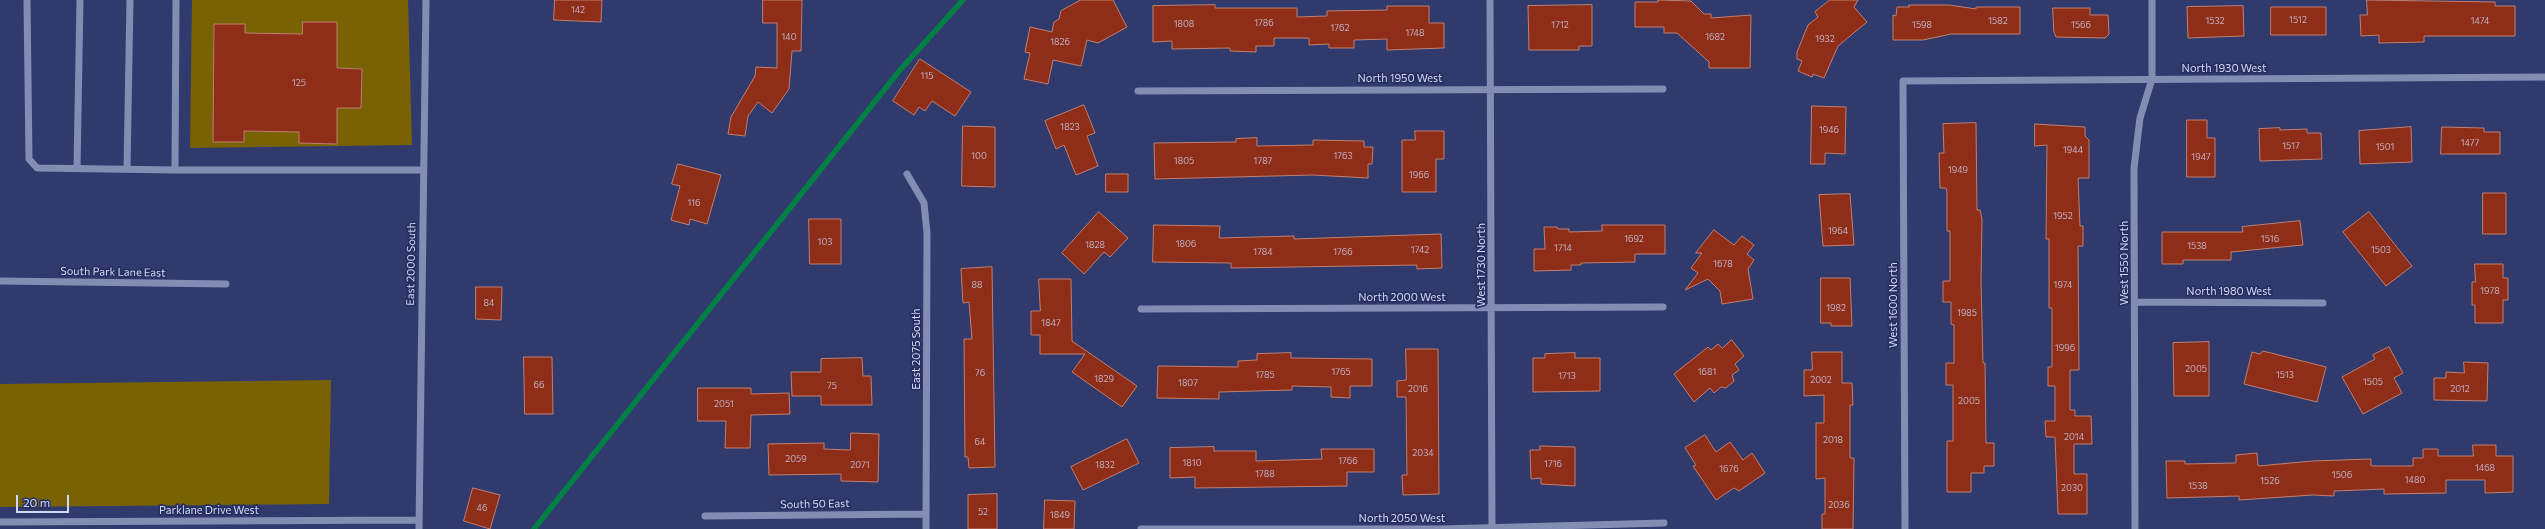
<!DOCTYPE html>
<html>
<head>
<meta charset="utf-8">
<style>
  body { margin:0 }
  #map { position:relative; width:2545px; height:529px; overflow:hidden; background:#313a6c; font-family:Commissioner,sans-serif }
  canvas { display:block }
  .scale { position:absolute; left:16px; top:495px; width:53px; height:18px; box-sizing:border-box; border:2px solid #d0d8f7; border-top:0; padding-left:5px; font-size:12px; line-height:14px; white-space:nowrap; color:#d0d8f7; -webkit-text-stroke:3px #272f60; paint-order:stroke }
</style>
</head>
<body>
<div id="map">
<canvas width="2545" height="529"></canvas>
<div class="scale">20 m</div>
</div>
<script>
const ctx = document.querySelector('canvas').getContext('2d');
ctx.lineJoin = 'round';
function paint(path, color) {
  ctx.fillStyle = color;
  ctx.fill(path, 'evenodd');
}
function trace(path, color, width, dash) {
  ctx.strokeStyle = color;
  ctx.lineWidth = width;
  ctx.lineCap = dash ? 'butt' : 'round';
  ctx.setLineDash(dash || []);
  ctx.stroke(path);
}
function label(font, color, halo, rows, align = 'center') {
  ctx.font = font + ' Commissioner,sans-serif';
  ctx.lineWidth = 3.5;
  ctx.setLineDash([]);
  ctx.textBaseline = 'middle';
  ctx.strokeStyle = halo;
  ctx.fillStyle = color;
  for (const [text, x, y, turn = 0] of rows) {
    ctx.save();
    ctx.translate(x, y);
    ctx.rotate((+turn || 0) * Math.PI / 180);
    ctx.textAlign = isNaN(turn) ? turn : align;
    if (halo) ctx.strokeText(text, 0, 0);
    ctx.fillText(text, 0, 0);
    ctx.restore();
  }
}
const green = new Path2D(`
  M192,0H408L412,145L190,148ZM303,22H337V68L362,69L361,108H337V144L300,143L299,132L244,131V142H213V94H236V71H213L214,24H245V33L302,34Z
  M331,380L329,504L0,507V384Z`);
const stream = new Path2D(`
  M534,529L900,70L963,0`);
const building = new Path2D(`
  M555,0H602L601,22L554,20Z
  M763,0H802L801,51H792L789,89L772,113L758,102L748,116L745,136L728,134L731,117L755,76L756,67L777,68V23H763Z
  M1081,0H1113L1127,27L1098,43L1087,40L1081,66L1053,60L1048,84L1024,79L1030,53L1025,52L1030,27L1052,32L1054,22L1059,19L1061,11Z
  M1658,0L1691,1L1704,14H1711V18L1751,15L1750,68H1709V62L1677,33H1664V27H1635V2H1658Z
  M1830,0H1858L1854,7L1867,22L1838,46L1824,78L1813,74L1812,77L1798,71L1802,61L1797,59V52L1808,25L1818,17L1815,12Z
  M2367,0L2495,2V6H2515V36H2424V42L2379,43V35L2361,36L2360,15H2367Z
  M1215,5V8H1297V17L1327,16V11L1387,10V6H1429V23H1444V48L1387,50V39L1354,40V48H1329V44L1309,45V38H1274V46H1256V52L1230,51V48L1172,49V41L1153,42V6Z
  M1592,5V46H1579V50H1529L1528,6Z
  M1909,5H1949L1976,9V7H2020V34H1951L1923,40H1893V15L1896,16L1897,7H1909Z
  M2243,6L2244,36L2188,38L2187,7Z
  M2271,7H2326V35H2271Z
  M2053,8H2090V15H2108L2109,34L2105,38L2056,37L2054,32Z
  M303,22H337V68L362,69L361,108H337V144L299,143V132L244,131V142H213L214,24H245V33L302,34Z
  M920,59L971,92L955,116L932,101L925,111L919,107L914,115L893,101Z
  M1084,105L1095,133L1087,136L1098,166L1076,175L1064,145L1056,149L1045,121Z
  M1812,106L1846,107L1845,154L1825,153V164H1811Z
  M2187,120H2207V138H2215V177H2187Z
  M1976,123L1977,210H1980L1982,219L1981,281L1983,363H1985L1986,443H1994V466H1984V473H1971V492H1947V441H1953V385H1946V363H1954V325L1951,324V302H1943V281H1950V231H1947V192L1946,188H1940L1939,153H1944L1943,124Z
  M2035,124L2085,127V136L2089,140V178H2078L2080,226H2083V246H2078L2079,370H2070V410H2075V416H2091L2092,444H2074V474H2087V514H2058L2055,437H2046L2045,421H2055V386H2048V367H2052V308H2049V239H2046L2047,145L2035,146Z
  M963,126L995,127V187L962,186Z
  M2411,127L2412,162L2360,164L2359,131Z
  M2442,127L2484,128V132H2500V154H2441Z
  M2280,128V130L2307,129V133H2321L2322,159L2260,161L2259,129Z
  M1415,131H1444V159H1436V192H1402V140H1415Z
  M1257,138V146L1313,145V140L1364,141V147H1373L1372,164H1368V178L1313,175L1155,179L1154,143L1236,142V139Z
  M678,164L721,175L707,224L690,219L689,225L671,220L680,186L672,184Z
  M1106,174H1128V192H1106Z
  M2483,193H2506V234H2483Z
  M1850,194L1854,245L1823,246L1819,195Z
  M1099,212L1128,238L1110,257L1104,252L1084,274L1062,253Z
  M2369,212L2412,266L2386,286L2343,232Z
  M809,219H841V264H810Z
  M2300,221L2303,245L2231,252V260H2183V264H2162V232H2243L2242,227Z
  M1154,225L1220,226L1219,238L1294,236V239L1441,234L1442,268L1417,269V265L1231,268V263L1153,262Z
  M1602,225H1665V254H1635V262L1581,263V265H1571V270L1534,271V249H1545L1544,227H1557L1558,229H1569V232L1602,231Z
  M1714,230L1734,245L1742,236L1754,245L1747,254L1754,260L1748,269L1753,299L1722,304L1720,291L1708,279L1685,290L1698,273L1691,268L1702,253H1696Z
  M2475,264H2503V278H2508V300H2503V323H2475V305H2472V282H2475Z
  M992,267L995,467L969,468L968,457H965L964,339H972L969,302L963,303L961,269Z
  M1821,278H1850L1852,326H1831V323H1821Z
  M1039,279H1071L1072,341L1137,386L1122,407L1072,372L1085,354H1040V335H1031V311H1040Z
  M476,287H502L501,320L476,319Z
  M1732,340L1744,356L1735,364L1739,370L1732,375L1734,381L1726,388L1721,387L1714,393L1710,388L1694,402L1674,374L1708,347L1711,350L1718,344L1722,348Z
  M2209,342V396H2174L2173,343Z
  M2389,347L2403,373L2394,378L2402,393L2363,414L2342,377L2375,359L2373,355Z
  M1406,349H1438L1439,494L1403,495L1402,475H1407L1406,397H1397V381L1406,380Z
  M2263,351L2326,367L2317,402L2244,384L2252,352L2260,354Z
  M1812,352H1842V383H1852L1853,405H1850V458H1854L1853,529H1822V514H1825V478L1816,479V423H1824V395L1804,396V370H1812Z
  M1291,353V358L1372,359V386H1350V398L1331,397V387L1292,386V390L1219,392V399L1157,398L1158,366L1238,367V361L1257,360V354Z
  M1575,353V358H1600V391L1533,392V358H1545V354Z
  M524,357H552L553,414H525Z
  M862,358L863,376H871L872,405H821V396H792L791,372H821V359Z
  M2464,362L2488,363L2487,401L2434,400V378H2446V372L2464,373Z
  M698,388H751V394L789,393L790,414L751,415L750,448H725L726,421H698Z
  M851,433L879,434L878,482L841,481V474L769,475L768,444L824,443V449L850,450Z
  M1705,435L1716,452L1730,442L1743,460L1752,453L1765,473L1739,491L1734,488L1716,500L1693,466L1696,465L1685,448Z
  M1127,439L1139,463L1083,490L1071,467Z
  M2473,445H2496V456H2513V492L2485,493V480H2446V493L2384,494V489L2334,491V496L2313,495L2239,500V496L2167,498L2166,461H2185V464L2236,463V455L2257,453L2258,466L2313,461L2371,459V466H2413V458H2423V449H2438V456H2473Z
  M1540,446L1575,447V486L1541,484V478L1531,479L1530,450H1540Z
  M1214,447V451H1256V461L1322,459L1321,449H1374V472H1347V486L1195,488V477L1170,478V448Z
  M473,488L500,495L490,529L464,521Z
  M997,494V529H968V495Z
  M1045,500L1075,501L1074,529H1044Z`);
const minor = new Path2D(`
  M27,0L29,159L37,168L175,170
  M176,0L175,170H423
  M1490,0L1492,529
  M1138,91L1663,89
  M77,168L80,0
  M127,169L130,0
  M907,174L924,203L927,233L926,529
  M0,281L226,284
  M2135,302L2323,303
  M1141,309L1663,307
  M705,516L926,514
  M0,522L419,520
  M419,529L426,0
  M1141,529H1442L1664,523
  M1905,529L1903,81L2545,77
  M2135,529L2134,168L2140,118L2152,79V0`);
const numberNames = [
  ["142",578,10],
  ["1512",2298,20],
  ["1582",1998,21],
  ["1532",2215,21],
  ["1474",2480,21],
  ["1786",1264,23],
  ["1808",1184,24],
  ["1712",1560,25],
  ["1598",1922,25],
  ["1566",2081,25],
  ["1762",1340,28],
  ["1748",1415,33],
  ["140",789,37],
  ["1682",1715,37],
  ["1932",1825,39],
  ["1826",1060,42],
  ["115",927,76],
  ["125",299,83],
  ["1823",1070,127],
  ["1946",1829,130],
  ["1477",2470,143],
  ["1517",2291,146],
  ["1501",2385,147],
  ["1944",2073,150],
  ["100",979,156],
  ["1763",1343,156],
  ["1947",2201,157],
  ["1805",1184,161],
  ["1787",1263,161],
  ["1949",1958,170],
  ["1966",1419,175],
  ["116",694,203],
  ["1952",2063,216],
  ["1964",1838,231],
  ["1692",1634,239],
  ["1516",2270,239],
  ["103",825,242],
  ["1806",1186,244],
  ["1828",1095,245],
  ["1538",2197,246],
  ["1714",1563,248],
  ["1742",1420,250],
  ["1503",2381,250],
  ["1784",1263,252],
  ["1766",1343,252],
  ["1678",1723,264],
  ["88",977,285],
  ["1974",2063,285],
  ["1978",2490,291],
  ["84",489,303],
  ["1982",1836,308],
  ["1985",1967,313],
  ["1847",1051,323],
  ["1996",2065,348],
  ["2005",2196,369],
  ["1765",1341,372],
  ["1681",1707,372],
  ["76",980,373],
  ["1785",1265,375],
  ["1513",2285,375],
  ["1713",1567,376],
  ["1829",1104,379],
  ["2002",1821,380],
  ["1505",2373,382],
  ["1807",1188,383],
  ["66",539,385],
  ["75",832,386],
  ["2016",1418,389],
  ["2012",2460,389],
  ["2005",1969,401],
  ["2051",724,404],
  ["2014",2074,437],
  ["2018",1833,440],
  ["64",980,442],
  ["2034",1423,453],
  ["2059",796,459],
  ["1766",1348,461],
  ["1810",1192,463],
  ["1716",1553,464],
  ["2071",860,465],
  ["1832",1105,465],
  ["1468",2485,468],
  ["1676",1729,469],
  ["1788",1265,474],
  ["1506",2342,475],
  ["1480",2415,480],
  ["1526",2270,481],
  ["1538",2198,486],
  ["2030",2072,488],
  ["2036",1839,505],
  ["46",482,508],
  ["52",983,512],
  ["1849",1060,515]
];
const streetNames = [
  ["North 1930 West",2224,68],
  ["North 1950 West",1400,78],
  ["West 1550 North",2124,263,-90],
  ["East 2000 South",411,264,-89],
  ["West 1730 North",1481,265,-90],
  ["South Park Lane East",113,272,1],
  ["North 1980 West",2229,291],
  ["North 2000 West",1402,297],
  ["West 1600 North",1893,305,-90],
  ["East 2075 South",916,349,-90],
  ["South 50 East",815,504,-1],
  ["Parklane Drive West",209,510],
  ["North 2050 West",1402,518]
];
paint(green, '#786204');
trace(stream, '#008044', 5.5);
paint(building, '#8e2e19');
trace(building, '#c17f6f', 1);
trace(minor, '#838db4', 7);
label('9px', '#c0aec0', null, numberNames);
label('11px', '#d0d8f7', '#272f60', streetNames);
</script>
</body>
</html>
